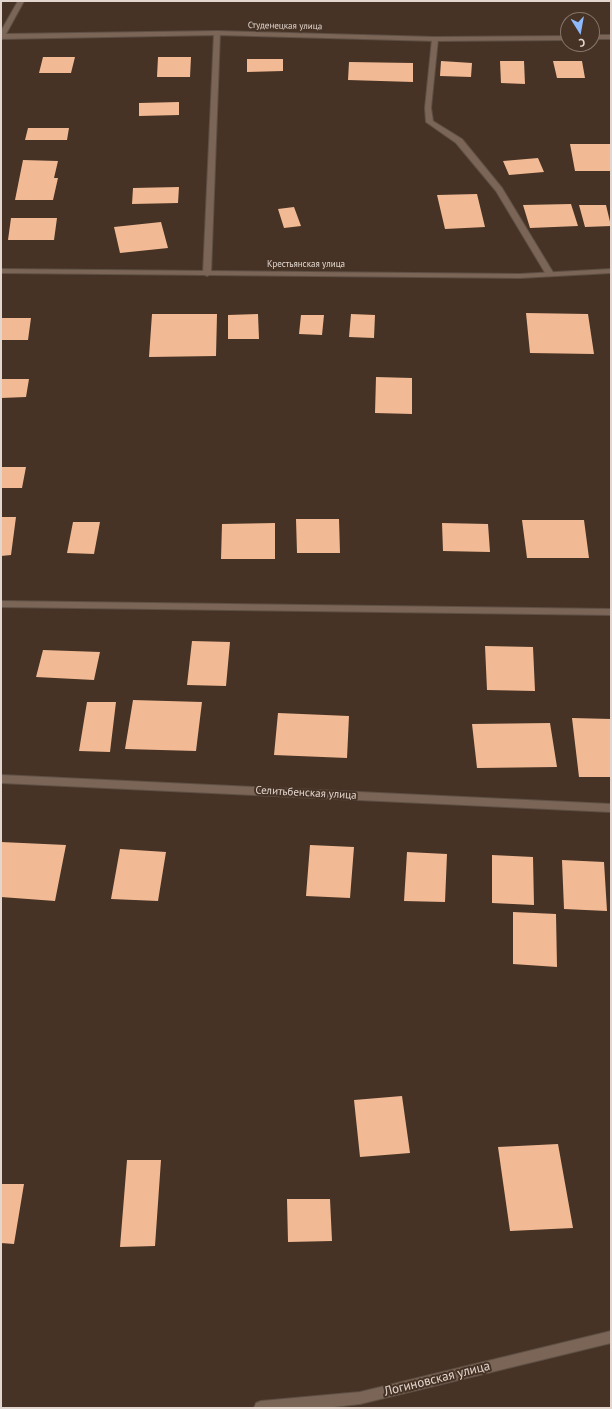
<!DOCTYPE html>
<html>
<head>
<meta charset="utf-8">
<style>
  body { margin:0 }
  #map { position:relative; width:612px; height:1409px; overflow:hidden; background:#463326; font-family:"PT Sans",sans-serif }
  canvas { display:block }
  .frame { position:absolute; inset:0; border:2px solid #e2d6ce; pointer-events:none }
  .north { position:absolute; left:560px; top:12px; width:40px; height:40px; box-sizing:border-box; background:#463326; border:1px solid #847469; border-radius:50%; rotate:169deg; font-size:11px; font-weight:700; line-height:16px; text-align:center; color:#e2d6ce }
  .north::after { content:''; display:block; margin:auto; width:14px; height:18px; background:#8eb9fc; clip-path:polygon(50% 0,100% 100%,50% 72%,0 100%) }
</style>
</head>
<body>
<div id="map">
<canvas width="612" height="1409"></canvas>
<div class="frame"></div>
<div class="north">С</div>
</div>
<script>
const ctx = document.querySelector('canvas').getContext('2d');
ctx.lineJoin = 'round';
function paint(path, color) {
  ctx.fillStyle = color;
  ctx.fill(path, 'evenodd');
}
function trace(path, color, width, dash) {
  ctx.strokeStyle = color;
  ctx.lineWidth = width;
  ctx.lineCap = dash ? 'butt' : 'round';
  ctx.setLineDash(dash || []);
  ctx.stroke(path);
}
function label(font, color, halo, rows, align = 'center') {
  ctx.font = font + ' "PT Sans",sans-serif';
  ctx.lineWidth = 4;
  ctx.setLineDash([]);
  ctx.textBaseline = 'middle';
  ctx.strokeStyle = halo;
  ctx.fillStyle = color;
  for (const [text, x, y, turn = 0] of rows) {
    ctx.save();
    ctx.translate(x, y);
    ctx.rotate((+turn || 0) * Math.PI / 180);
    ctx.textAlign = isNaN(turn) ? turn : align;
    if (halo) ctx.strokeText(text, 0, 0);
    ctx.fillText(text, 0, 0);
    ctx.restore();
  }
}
const building = new Path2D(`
  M43,57H75L71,73H39Z
  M158,57H191L190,77H157Z
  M247,59H283V71L247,72Z
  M441,61L472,63L471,77L440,76Z
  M500,61H524L525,84L501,83Z
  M553,61H582L585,78H557Z
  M349,62L413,63V82L348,80Z
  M179,102V115L139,116V103Z
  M28,128H69L67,140H25Z
  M570,144H611V171H575Z
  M538,158L544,172L509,175L503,161Z
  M23,160L58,161L54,178H58L53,200H15Z
  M179,187L178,203L132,204L133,188Z
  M477,194L485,227L445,229L437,195Z
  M571,204L578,226L530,228L523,205Z
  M579,205H606L611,226L585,227Z
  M294,207L301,226L284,228L278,209Z
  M11,218H57L54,240H8Z
  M161,222L168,248L120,253L114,227Z
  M526,313L588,314L594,354L530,353Z
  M152,314H217L216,356L149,357Z
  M258,314L259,339H228V315Z
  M351,314L375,315L374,338L349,337Z
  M301,315H324L322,335L299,334Z
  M1,318H31L28,340H1Z
  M376,377L412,378V414L375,413Z
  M1,379H29L26,397L1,398Z
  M1,467H26L22,488H1Z
  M1,517H16L11,555L1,556Z
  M296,519H339L340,553H297Z
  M522,520H584L589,558H527Z
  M73,522H100L94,554L67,553Z
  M275,523V559H221L222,524Z
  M442,523L488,524L490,552L443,551Z
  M192,641L230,642L226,686L187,685Z
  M485,646L533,647L535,691L487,690Z
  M43,650L100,652L94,680L36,677Z
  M133,700L202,702L196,751L125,749Z
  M87,702H116L110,752L79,751Z
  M278,713L349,716L347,758L274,755Z
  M572,718L611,719V777H579Z
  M550,723L557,767L477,768L472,724Z
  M1,842L66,845L55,901L1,897Z
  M310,845L354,847L350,898L306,896Z
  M120,849L166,852L158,901L111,899Z
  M407,852L447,854L445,902L404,901Z
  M492,855L533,857L534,905L492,903Z
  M562,860L604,862L607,911L564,909Z
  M513,912L556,914L557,967L513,964Z
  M402,1096L410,1153L360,1157L354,1100Z
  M558,1144L573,1228L510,1231L498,1147Z
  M127,1160H161L155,1246L120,1247Z
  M1,1184H24L14,1244L1,1243Z
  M287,1199H330L332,1241L288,1242Z`);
const service = new Path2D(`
  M217,31L220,33L211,274L207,276L203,274L214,33Z
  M435,37L438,39L431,108L433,121L462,139L502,188L554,274L553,276H547L496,191L456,143L426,122L425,108L432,39Z
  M1,775L611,804V812L1,783Z`);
const minor = new Path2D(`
  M18,1H24L6,34L217,31L435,37L568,36V40L435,41L217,35L1,39V31Z
  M592,35H611V39H592Z
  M1,269L520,274L611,269V273L520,278L1,273Z
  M1,601L611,609V615L1,607Z
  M611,1331V1343L360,1404L325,1408H254L256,1403L261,1401L360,1392Z`);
const farStreetnames = [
  ["Студенецкая улица",285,26,1],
  ["Крестьянская улица",306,264]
];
const streetNames = [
  ["Селитьбенская улица",306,793,3]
];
const nearStreetnames = [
  ["Логиновская улица",437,1379,-14]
];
paint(building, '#f2ba94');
trace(service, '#5e4f44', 2);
trace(minor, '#5e4f44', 2);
paint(service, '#7a6557');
paint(minor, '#7a6557');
label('9px', '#e2d6ce', '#463326', farStreetnames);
label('11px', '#e2d6ce', '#463326', streetNames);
label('13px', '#e2d6ce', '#463326', nearStreetnames);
</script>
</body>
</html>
